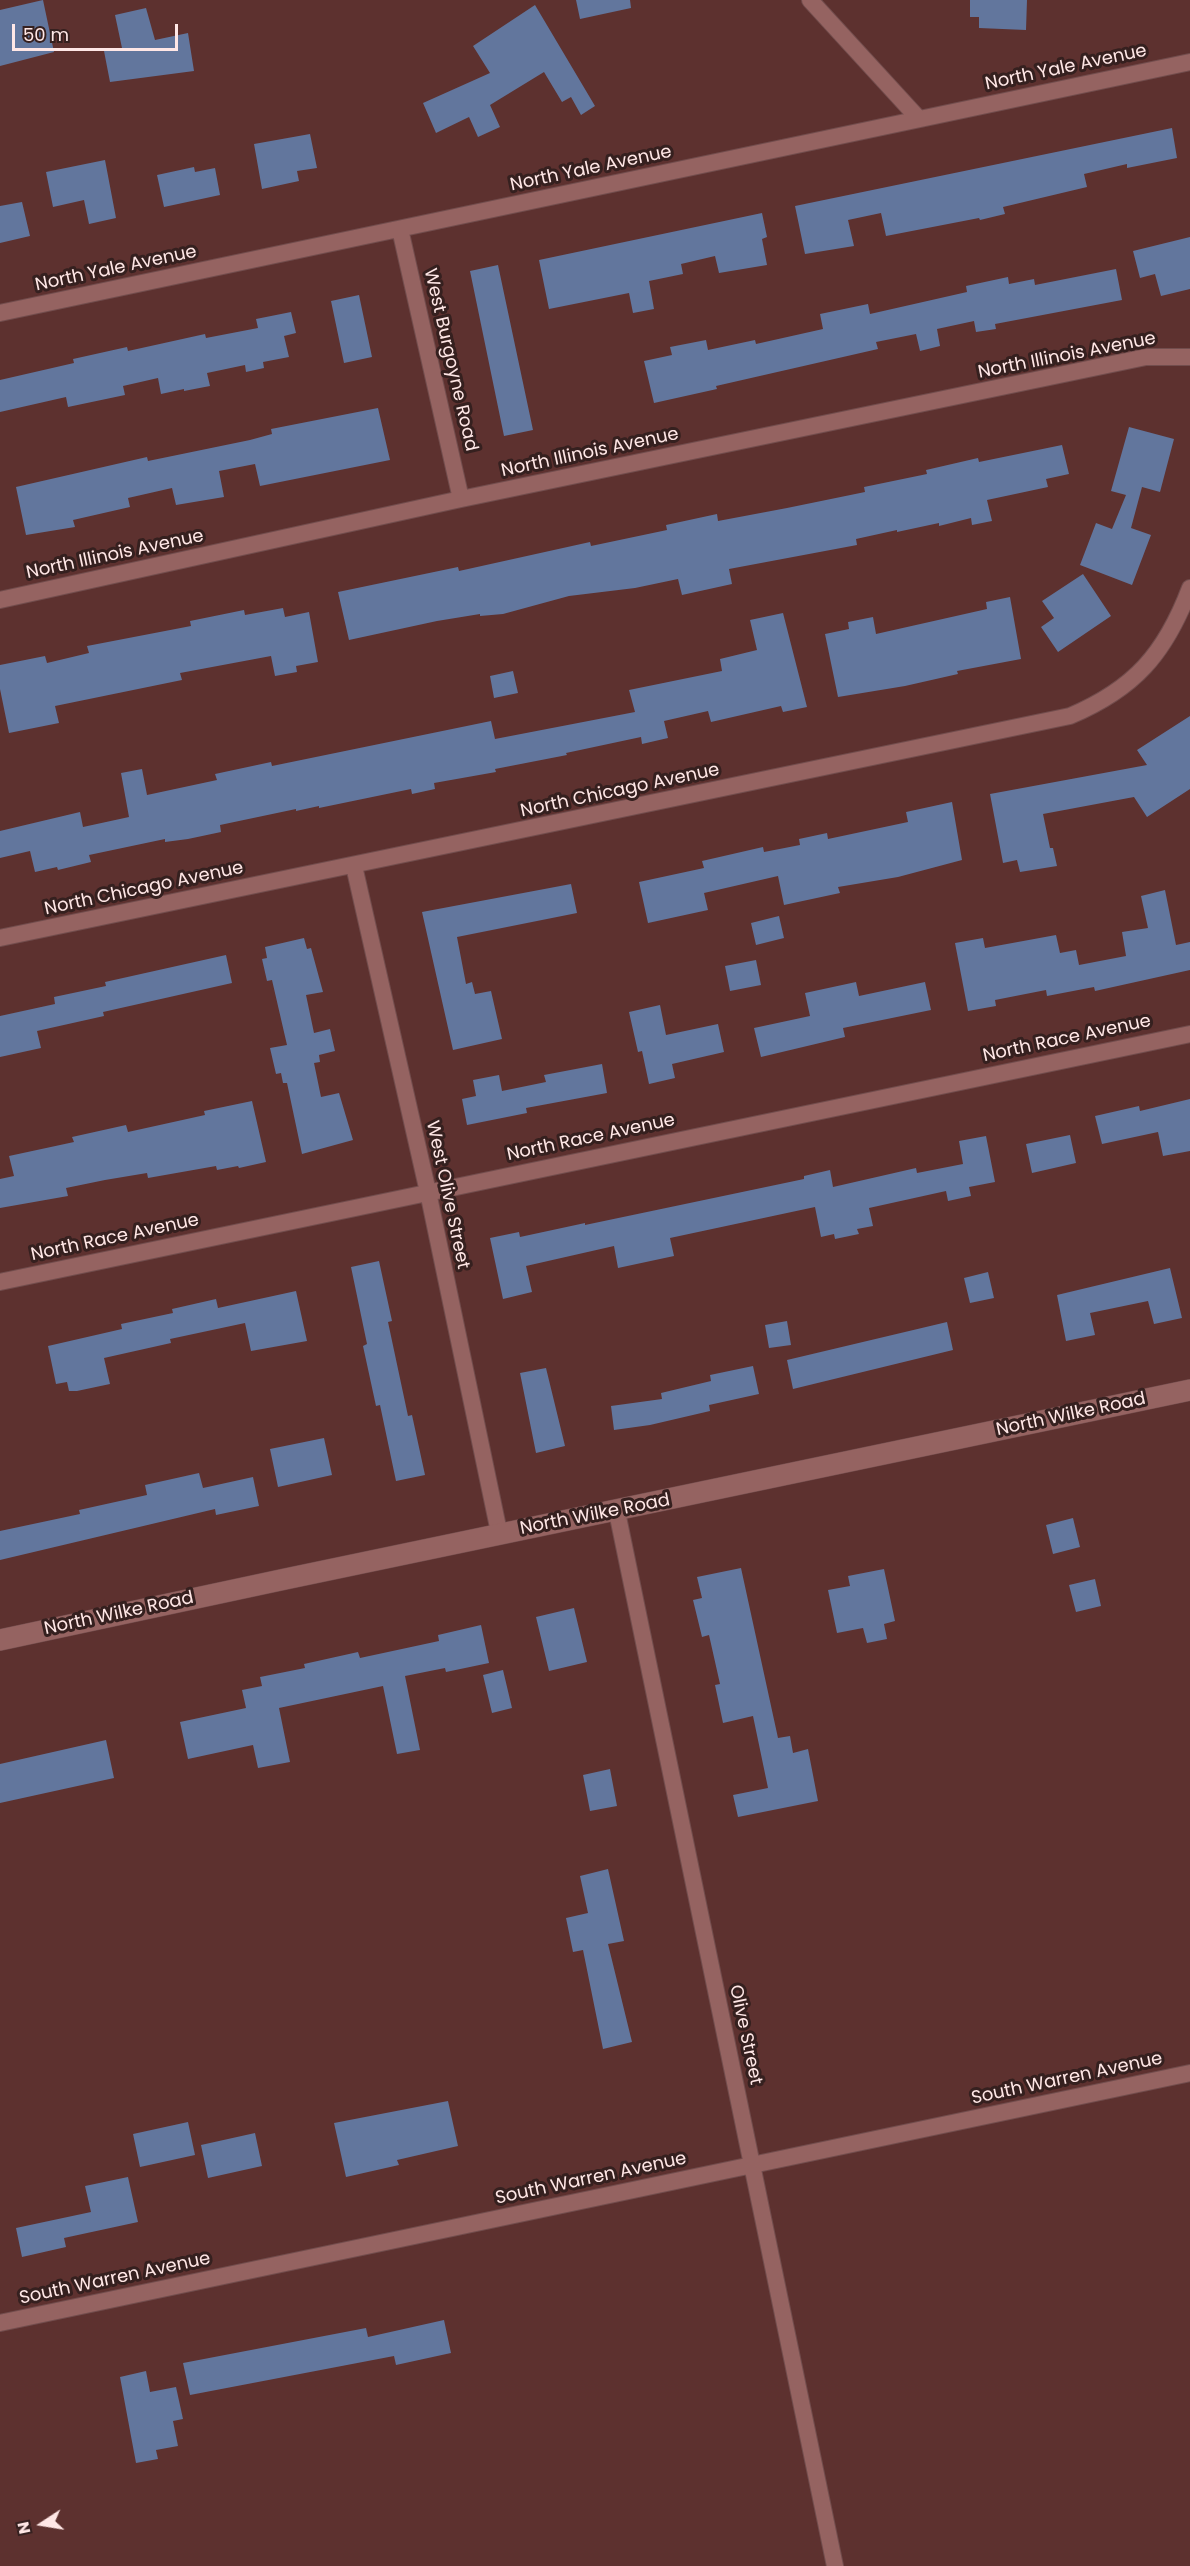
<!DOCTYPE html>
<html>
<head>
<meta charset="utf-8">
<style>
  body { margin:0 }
  #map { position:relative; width:1190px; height:2566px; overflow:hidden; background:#5d312f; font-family:Poppins,sans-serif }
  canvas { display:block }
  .north { position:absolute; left:12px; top:2494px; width:60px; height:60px; -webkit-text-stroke:4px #35201f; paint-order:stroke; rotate:258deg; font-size:16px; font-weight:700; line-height:24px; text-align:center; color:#ffe7e6 }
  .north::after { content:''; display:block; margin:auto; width:21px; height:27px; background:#ffe7e6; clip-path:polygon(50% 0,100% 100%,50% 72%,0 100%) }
  .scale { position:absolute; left:12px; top:24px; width:166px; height:27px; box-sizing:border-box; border:3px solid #ffe7e6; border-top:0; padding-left:8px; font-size:18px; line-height:21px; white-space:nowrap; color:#ffe7e6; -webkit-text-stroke:4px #35201f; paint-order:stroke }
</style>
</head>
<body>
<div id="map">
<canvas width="1190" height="2566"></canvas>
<div class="north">N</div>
<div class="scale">50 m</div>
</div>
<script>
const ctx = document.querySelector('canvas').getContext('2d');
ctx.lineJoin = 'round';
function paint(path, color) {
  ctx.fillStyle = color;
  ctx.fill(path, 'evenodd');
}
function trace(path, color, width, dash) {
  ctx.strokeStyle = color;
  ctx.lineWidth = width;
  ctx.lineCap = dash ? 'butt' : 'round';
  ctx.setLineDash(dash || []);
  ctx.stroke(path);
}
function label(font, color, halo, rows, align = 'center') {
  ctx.font = font + ' Poppins,sans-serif';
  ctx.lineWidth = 6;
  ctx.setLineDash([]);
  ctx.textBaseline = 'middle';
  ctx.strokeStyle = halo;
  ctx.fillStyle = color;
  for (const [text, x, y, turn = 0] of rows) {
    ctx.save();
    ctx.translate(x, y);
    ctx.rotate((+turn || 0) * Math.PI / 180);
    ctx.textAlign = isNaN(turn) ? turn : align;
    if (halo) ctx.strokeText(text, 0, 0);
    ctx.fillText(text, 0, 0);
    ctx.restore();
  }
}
const building = new Path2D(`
  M43,0L54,52L0,66V10Z
  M576,0H630L631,8L580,19Z
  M970,0H1027L1026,30L979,28V17H970Z
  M535,5L595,106L581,115L571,97L562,102L544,72L490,105L500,127L478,137L469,117L436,133L423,103L490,73L473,46Z
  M146,8L155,40L188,33L194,71L110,82L104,51L122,48L115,15Z
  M1172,128L1177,158L1127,168V164L1084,174L1087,187L1003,207L1005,214L980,220L979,218L886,236L881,213L848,220L854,246L805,254L795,206Z
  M310,134L317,168L297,171L299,181L262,189L254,144Z
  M105,160L116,218L89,224L84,200L53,207L46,172Z
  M194,167L195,172L215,168L220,195L164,207L157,175Z
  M22,202L30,236L0,243V206Z
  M762,213L767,237L762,239L767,265L719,273L715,256L681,264L683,274L649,281L654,309L633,313L629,293L549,309L539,260Z
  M1190,237V289L1161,296L1155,274L1140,278L1133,251Z
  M498,265L533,430L504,436L470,271Z
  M1116,269L1122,300L995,324L996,329L976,332L974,321L937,329L940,346L920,351L916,334L876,342L878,349L716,386L717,389L654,403L644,361L672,355L670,347L706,340L708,350L755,340L756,344L823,329L820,314L868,304L870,314L967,292L966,286L1008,277L1009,284L1034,279L1035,285Z
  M359,295L372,357L344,363L331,301Z
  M291,312L296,333L284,336L289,357L263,362L264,368L246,372L245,365L207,373L210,386L184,391V389L161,394L158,378L123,386L125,395L68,407L66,397L0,412V380L74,363L73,359L127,347L128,351L205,334L206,338L258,328L256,319Z
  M378,408L390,460L260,486L255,464L219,471L224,497L176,505L172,488L128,498L130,507L73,520L75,527L26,535L16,487L147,457L148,461L250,440L272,434L271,429Z
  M1129,427L1174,439L1160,492L1142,487L1131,528L1151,535L1132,585L1080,565L1096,523L1112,529L1126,495L1111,491Z
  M1062,445L1069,474L1046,479L1048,487L987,500L992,521L972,525L971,518L939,526V523L897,532V530L856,539L857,545L729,569L732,584L682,595L678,579L635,588L569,596L503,614L480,616V614L437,621L349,640L338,592L458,567L459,571L590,542L591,546L667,530L666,525L717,514L718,521L787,508L865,492L864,487L927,474L926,470L978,458L979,462Z
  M1083,574L1111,616L1058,652L1041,627L1054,618L1042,601Z
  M1010,597L1021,659L957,671L958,674L905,686L838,697L825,634L849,629L848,622L873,617L876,634L987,609L986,602Z
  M283,608L285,617L309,612L318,662L296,666L297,672L275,676L271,656L180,673L182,680L55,706L59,723L9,733L0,689V665L45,656L47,663L89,653L87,646L191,626L190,621L244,610L245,615Z
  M783,613L807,707L783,712L781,706L711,722L708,711L664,721L668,738L642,744L641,737L566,753L567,755L495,769L496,772L434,783L435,789L412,794L411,789L319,808V806L296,811V809L220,825L221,832L188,839L165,842V839L89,855L91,862L58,870L57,867L35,872L30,851L0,858V831L80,812L83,827L129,817L121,773L142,769L147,795L217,780L215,774L271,762L272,766L491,721L495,739L635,712L629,690L722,671L720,659L757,650L750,620Z
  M513,671L518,693L494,698L490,676Z
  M1190,716V789L1147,817L1134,797L1043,814L1050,848H1053L1057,866L1020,872L1017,860L1003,863L990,794L1147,765L1137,750Z
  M952,802L962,860L898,877L838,887L840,893L784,905L778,876L704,893L708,910L648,923L639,882L704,868L702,861L763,847L764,852L800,845L799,839L827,833L828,839L908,822L906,812Z
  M571,884L577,913L457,937L466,984L472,982L475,994L491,991L502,1039L453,1050L422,912Z
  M1165,890L1176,945L1190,942V970L1095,991L1094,987L1047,996L1046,990L995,1000L996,1006L968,1011L955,943L983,938L985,948L1056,935L1060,953L1076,950L1079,965L1126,956L1122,932L1148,928L1141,896Z
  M779,916L784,938L756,945L751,923Z
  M304,938L307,949L311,948L323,992L306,995L314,1033L330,1029L335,1051L319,1055L320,1062L314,1063L321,1097L339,1093L353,1140L302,1154L287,1083H283L281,1073L276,1074L270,1048L287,1045L272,980L267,981L262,959L267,958L265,947Z
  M226,955L232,983L103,1012L104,1016L37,1031L41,1048L0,1057V1016L55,1004L54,997L106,986L105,982Z
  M756,960L761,985L730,991L725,966Z
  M856,982L859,996L925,982L931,1010L843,1028L845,1037L761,1057L754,1028L810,1016L805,993Z
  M660,1005L666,1035L718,1024L724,1052L672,1064L675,1078L649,1084L642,1051L638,1052L629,1012Z
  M602,1064L607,1093L526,1108L527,1113L467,1125L462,1099L476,1096L473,1080L499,1075L502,1091L546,1082L544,1075Z
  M1190,1099V1151L1163,1156L1158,1132L1102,1144L1095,1116L1139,1106L1140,1111Z
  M252,1101L266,1162L239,1168L238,1166L217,1170L216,1166L148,1178L147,1173L105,1180L66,1188L68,1196L0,1208V1179L14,1176L9,1156L74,1142L72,1137L126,1125L128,1132L205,1115L204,1111Z
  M1070,1135L1076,1163L1032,1173L1026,1144Z
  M986,1136L995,1182L969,1187L971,1196L948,1201L946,1191L869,1208L873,1226L857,1229L859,1234L835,1239L834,1234L821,1237L815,1207L670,1238L674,1256L618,1268L614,1246L526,1266L532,1292L503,1299L490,1238L519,1232L520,1237L585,1223V1225L804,1179V1176L830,1170L833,1187L916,1168L917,1173L963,1164L959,1141Z
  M379,1261L392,1321L388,1322L408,1416L412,1415L425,1475L396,1481L380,1405L376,1406L363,1346L367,1344L351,1267Z
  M1170,1268L1182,1318L1154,1324L1148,1301L1090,1313L1095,1335L1066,1341L1057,1295Z
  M988,1272L994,1298L970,1303L964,1278Z
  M296,1291L307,1341L251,1351L245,1323L170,1339L171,1343L104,1358L110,1384L77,1391H69L67,1382L56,1384L48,1346L122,1329L121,1324L173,1313L172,1309L216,1299L218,1308Z
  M787,1321L791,1345L769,1348L765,1325Z
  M947,1322L953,1350L793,1389L787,1360Z
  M753,1366L759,1394L709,1405L710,1411L650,1425L614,1430L611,1406L662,1399L661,1393L711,1381L710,1375Z
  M546,1368L565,1446L536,1453L520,1373Z
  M324,1438L332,1475L278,1487L270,1449Z
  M199,1473L203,1488L253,1477L259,1506L216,1515L215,1509L0,1560V1531L80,1514L79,1510L147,1495L145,1485Z
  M1073,1518L1080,1547L1053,1554L1046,1525Z
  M741,1568L778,1738L790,1736L793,1753L808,1749L818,1801L738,1817L733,1795L768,1788L753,1716L723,1723L715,1685L720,1684L709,1635L702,1637L693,1600L702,1598L697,1577Z
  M884,1569L895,1621L884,1624L887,1639L867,1643L863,1628L837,1633L828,1590L850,1586L848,1576Z
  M1095,1579L1101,1606L1076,1612L1069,1585Z
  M574,1608L587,1662L549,1671L536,1617Z
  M481,1625L489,1663L446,1672L445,1668L405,1676L420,1750L397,1754L383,1686L279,1708L290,1762L258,1768L253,1745L188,1759L180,1722L246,1708L242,1690L262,1686L260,1677L305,1668L304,1664L358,1652L360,1658L439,1641L438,1635Z
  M503,1670L512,1708L492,1713L483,1675Z
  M106,1740L114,1778L0,1803V1764Z
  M610,1769L617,1806L590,1811L583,1775Z
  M608,1869L624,1941L608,1944L632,2042L603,2049L583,1950L573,1952L566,1918L588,1913L580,1876Z
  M448,2101L458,2146L397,2160L399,2165L346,2177L334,2123Z
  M188,2122L195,2155L140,2167L133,2134Z
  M255,2133L262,2166L208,2178L201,2145Z
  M128,2177L138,2222L64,2238L66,2247L22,2257L16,2228L91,2212L85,2186Z
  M444,2320L451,2353L396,2365L394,2356L190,2395L183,2363L366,2328L368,2337Z
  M146,2371L150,2392L176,2387L183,2419L173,2421L178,2446L156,2450L158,2459L136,2463L120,2377Z`);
const minor = new Path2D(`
  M810,0L919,119
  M400,229L461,499
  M0,313L1190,62
  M0,600L461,499L1146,357H1190
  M354,866L428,1192L499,1532
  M0,938L1070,716C1134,689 1165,654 1190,588
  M0,1282L1190,1034
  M617,1512L835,2566
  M0,2323L1190,2073`);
const tertiary = new Path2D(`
  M0,1640C396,1554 793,1474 1190,1390`);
const streetNames = [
  ["North Yale Avenue",1066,68,-12],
  ["North Yale Avenue",591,169,-12],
  ["North Yale Avenue",116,269,-12],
  ["North Illinois Avenue",1067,356,-11],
  ["West Burgoyne Road",450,360,77],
  ["North Illinois Avenue",590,453,-12],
  ["North Illinois Avenue",115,555,-12],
  ["North Chicago Avenue",620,791,-12],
  ["North Chicago Avenue",144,889,-12],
  ["North Race Avenue",1067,1039,-12],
  ["North Race Avenue",591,1138,-12],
  ["West Olive Street",447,1195,78],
  ["North Race Avenue",115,1238,-12],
  ["North Wilke Road",1071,1415,-12],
  ["North Wilke Road",595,1515,-11],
  ["North Wilke Road",119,1614,-12],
  ["Olive Street",745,2035,78],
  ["South Warren Avenue",1067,2079,-12],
  ["South Warren Avenue",591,2179,-12],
  ["South Warren Avenue",115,2279,-12]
];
paint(building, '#62769d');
trace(minor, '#724d4d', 18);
trace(tertiary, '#724d4d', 22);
trace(minor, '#956361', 16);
trace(tertiary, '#956361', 21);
label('18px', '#ffe7e6', '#35201f', streetNames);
</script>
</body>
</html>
